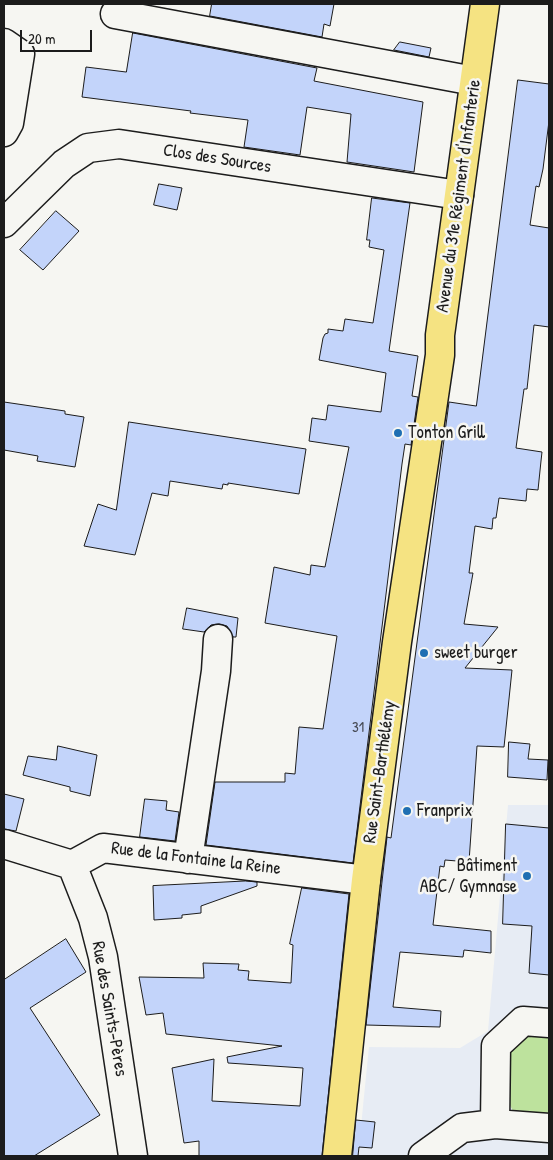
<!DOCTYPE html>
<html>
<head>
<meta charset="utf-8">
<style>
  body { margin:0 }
  #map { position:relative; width:553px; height:1160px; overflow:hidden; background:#f6f6f2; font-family:"Patrick Hand",sans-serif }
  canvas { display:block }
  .frame { position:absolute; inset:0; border:5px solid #1c1c1c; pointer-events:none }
  .scale { position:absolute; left:20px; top:30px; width:72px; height:22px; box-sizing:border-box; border:2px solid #1c1c1c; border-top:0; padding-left:6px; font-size:15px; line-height:18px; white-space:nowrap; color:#1c1c1c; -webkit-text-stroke:4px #f6f6f2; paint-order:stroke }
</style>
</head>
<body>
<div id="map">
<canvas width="553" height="1160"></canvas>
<div class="frame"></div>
<div class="scale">20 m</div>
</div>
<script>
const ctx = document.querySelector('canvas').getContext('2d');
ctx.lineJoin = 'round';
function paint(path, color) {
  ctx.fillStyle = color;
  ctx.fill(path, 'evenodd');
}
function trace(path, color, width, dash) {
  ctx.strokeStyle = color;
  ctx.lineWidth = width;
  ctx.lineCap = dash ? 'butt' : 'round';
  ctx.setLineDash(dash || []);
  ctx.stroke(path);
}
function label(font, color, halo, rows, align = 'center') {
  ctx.font = font + ' "Patrick Hand",sans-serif';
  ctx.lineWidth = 5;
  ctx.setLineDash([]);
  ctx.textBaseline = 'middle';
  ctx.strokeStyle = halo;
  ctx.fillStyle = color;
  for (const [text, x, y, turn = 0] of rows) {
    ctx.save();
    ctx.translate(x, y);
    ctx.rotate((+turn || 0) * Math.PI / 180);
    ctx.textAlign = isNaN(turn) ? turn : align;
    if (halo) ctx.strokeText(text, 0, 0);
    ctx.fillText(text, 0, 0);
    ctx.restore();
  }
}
const built = new Path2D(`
  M508,805H549V1156H358L369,1047L460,1048L488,1031Z`);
const green = new Path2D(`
  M549,1032V1118L513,1111L507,1100L510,1050L523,1035Z`);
const building = new Path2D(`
  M212,4H334L330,26L324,24L322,37L210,16Z
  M133,33L317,68L314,81L423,102L414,172L347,162L351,114L307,107L300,155L244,147L248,120L190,113L191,111L82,97L86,67L126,72Z
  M400,42L431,48L429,57L394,50Z
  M518,80L549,84V121L543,169L539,187L536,186L530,225L549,228V327L534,325L527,389H524L516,448L542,452L541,461L538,490L527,489L526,501L499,498L496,518H493L492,529L475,526L469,573H473L464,624L498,627L465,668L512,670L504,747L477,746L469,862L445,860L444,867L440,866L433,925L491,931V953L464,950L463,957L400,952L393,1007L441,1011L440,1027L366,1025L387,837L391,838L449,402L476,406Z
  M159,184L182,188L177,210L154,205Z
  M372,198L410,203L389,351L418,356L412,396L418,397L411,445L405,444L402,464L353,863L206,845L215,782H285V773L295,774L299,727L323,729L337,636L265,623L274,567L310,575L311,565L325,567L349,447L309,441L312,418L326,420L328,405L381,412L386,373L319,360L323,338L325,334L328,333V329L343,331L345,319L373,323L384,250L369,247L370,240H367Z
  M56,211L79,231L43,270L20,250Z
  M4,402L65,411V414L84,417L75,467L37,461L38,456L4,450Z
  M129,422L306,449L299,494L228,483V485L223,484L222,489L170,481L168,496L152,493L135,555L84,546L98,504L116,510Z
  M187,608L238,618L236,637H233L227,626L219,624L211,625L204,632L183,629Z
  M509,742L530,744L528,759L548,760L547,780L508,777Z
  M58,746L97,755L90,796L70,791V787L23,775L28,756L56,760Z
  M4,794L24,799L16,831L4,829Z
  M145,799L167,801L166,810L179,812L175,841L140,837Z
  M506,824L549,828V975L529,973L532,926L503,924Z
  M246,881L257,882V886L201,906V913L182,915V918L154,920L153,886Z
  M302,888L349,894L322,1156H199V1141L184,1143L172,1068L214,1059L212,1101L300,1106L303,1068L228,1063L227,1057L282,1046L166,1034L163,1013L146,1015L139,977L204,978L203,963L239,964L238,970L249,971L248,980L291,983L293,945L290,944Z
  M66,939L86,972L30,1008L100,1115L34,1156H4V980Z
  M356,1120L375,1122L372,1148L359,1147L358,1156H353Z`);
const minor = new Path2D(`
  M115,14L474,81
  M4,43L20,54L9,123L4,132
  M4,223L64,164L88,148L119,144L459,195
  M4,844L72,865L103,848L366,880
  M188,859L216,671L218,639
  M72,865L93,918L103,957L133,1156
  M495,1124L496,1046L523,1021L549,1023
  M423,1156L462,1128L495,1124L549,1128`);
const major = new Path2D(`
  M337,1156L366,880L397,642L435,389L440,355V335L485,4`);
const markers = [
  [398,433,5,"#1f6fb2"],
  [424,653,5,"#1f6fb2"],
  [407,811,5,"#1f6fb2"],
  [527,876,5,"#1f6fb2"]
];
const numberNames = [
  ["31",358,728]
];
const streetNames = [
  ["Clos des Sources",217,159,9],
  ["Avenue du 31e Régiment d'Infanterie",459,196,-82],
  ["Rue Saint-Barthélémy",380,772,-82],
  ["Rue de la Fontaine la Reine",196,859,7],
  ["Rue des Saints-Pères",109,1009,80]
];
const poiNames = [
  ["Tonton Grill",408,433],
  ["sweet burger",434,653],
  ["Franprix",417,811],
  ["Bâtiment",517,866,"right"],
  ["ABC/ Gymnase",517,887,"right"]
];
paint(built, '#e7ecf4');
paint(green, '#bde29d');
paint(building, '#c3d4fa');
trace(building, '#1c1c1c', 1);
trace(minor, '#1c1c1c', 31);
trace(major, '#1c1c1c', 31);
trace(minor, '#f6f6f2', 28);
trace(major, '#f5e382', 28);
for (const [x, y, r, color] of markers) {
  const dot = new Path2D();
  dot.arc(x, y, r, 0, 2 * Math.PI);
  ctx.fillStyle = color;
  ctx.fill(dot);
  trace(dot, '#f6f6f2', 2);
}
label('15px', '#464a54', null, numberNames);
label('18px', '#1c1c1c', '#f6f6f2', streetNames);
label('18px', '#1c1c1c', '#f6f6f2', poiNames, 'left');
</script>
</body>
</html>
